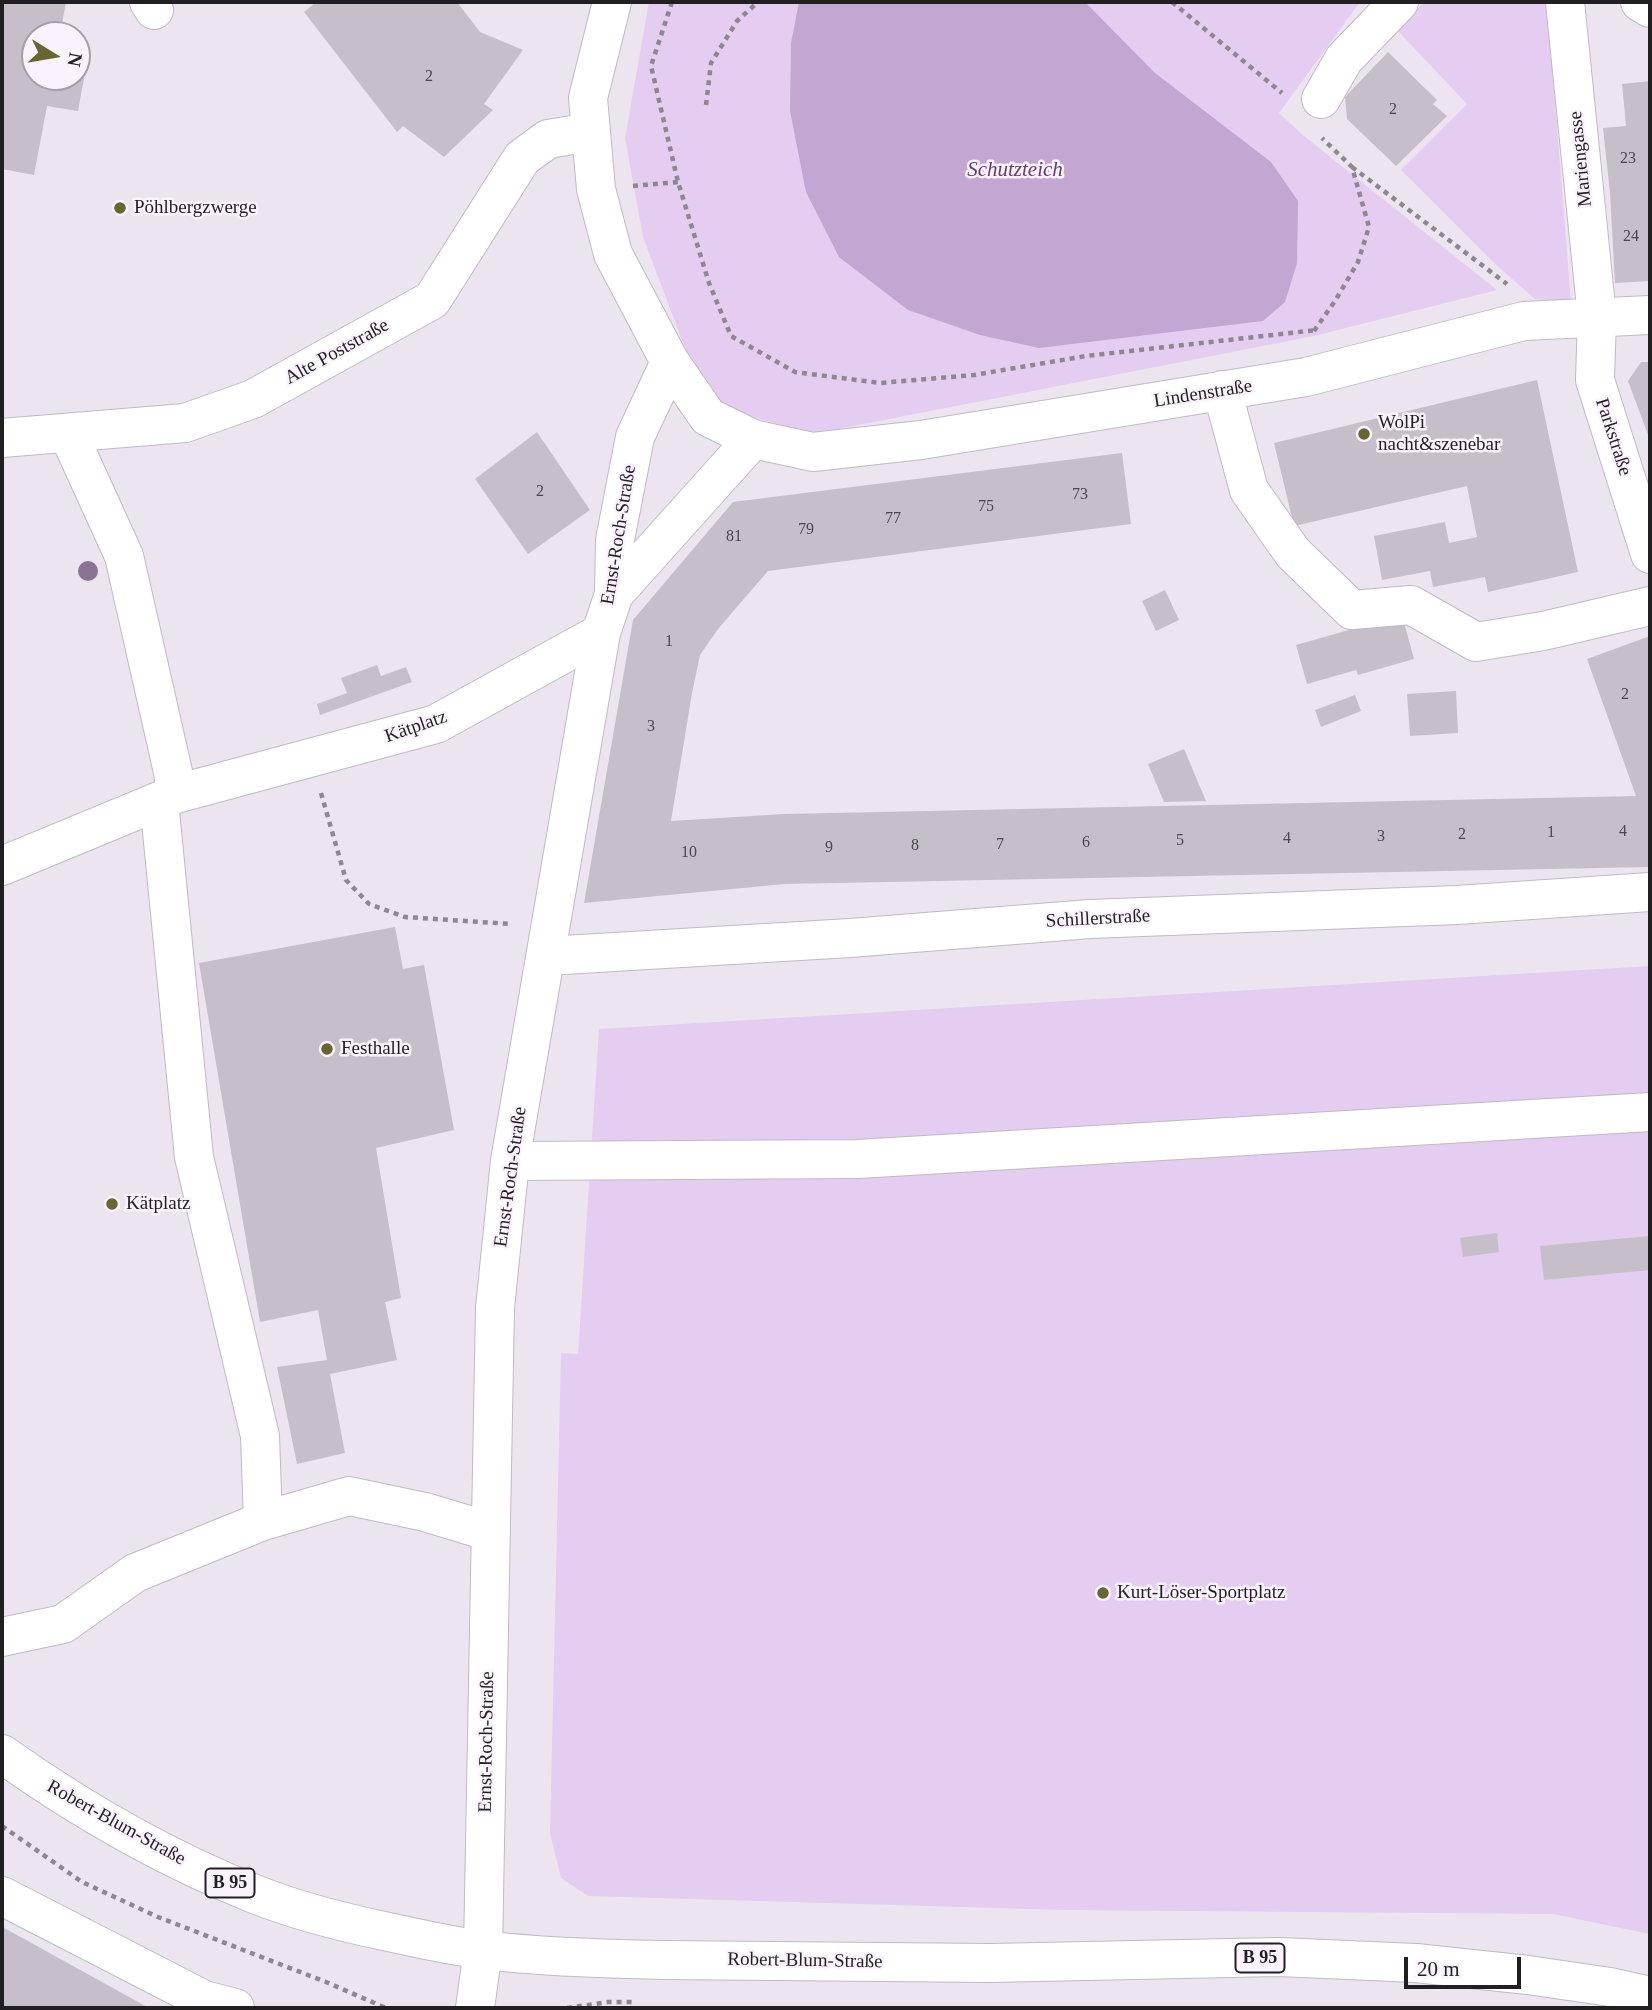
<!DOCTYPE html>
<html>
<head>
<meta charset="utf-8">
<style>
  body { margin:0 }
  #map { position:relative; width:1652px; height:2010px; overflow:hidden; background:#ece5f0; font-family:Georgia,serif }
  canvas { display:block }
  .frame { position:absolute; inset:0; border:4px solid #221f23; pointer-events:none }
  .north { position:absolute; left:21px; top:21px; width:70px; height:70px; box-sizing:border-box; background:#faf2fd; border:2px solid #a49ea6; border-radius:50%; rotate:101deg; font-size:19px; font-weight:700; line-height:28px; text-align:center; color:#221f23 }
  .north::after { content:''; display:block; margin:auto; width:24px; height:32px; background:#696532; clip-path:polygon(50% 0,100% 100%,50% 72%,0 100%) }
  .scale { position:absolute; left:1404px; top:1957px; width:117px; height:32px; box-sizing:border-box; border:4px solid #221f23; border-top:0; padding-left:9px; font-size:21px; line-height:24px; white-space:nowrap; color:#221f23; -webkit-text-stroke:5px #faf2fd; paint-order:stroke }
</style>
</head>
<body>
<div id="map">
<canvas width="1652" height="2010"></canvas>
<div class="frame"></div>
<div class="north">N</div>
<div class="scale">20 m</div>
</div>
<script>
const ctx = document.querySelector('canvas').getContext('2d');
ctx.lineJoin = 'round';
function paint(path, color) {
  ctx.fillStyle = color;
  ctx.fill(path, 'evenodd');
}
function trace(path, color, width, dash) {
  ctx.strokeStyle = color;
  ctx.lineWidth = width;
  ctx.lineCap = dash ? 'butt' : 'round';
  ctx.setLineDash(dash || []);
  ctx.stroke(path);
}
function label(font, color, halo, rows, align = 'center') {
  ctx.font = font + ' Georgia,serif';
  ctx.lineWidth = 5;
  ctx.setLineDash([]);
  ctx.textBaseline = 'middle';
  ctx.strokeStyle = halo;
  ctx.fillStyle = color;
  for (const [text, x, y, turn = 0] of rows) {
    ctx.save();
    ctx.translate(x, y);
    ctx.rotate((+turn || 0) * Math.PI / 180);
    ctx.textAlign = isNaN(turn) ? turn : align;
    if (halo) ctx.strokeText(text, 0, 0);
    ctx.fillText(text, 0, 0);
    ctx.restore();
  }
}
const green = new Path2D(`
  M649,2H1360L1279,113L1304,136L1497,290L1314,336L818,433L785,426L729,410L697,380L643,237L625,138Z
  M1424,2H1547L1571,302L1535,299L1493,262L1401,170L1467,104L1398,31Z
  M1650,966V1934L1553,1914L1062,1910L588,1896L561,1878L550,1833L561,1353L578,1354L599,1029Z`);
const water = new Path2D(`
  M799,2H1085L1155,73L1271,162L1298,201L1297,263L1285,302L1263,321L1039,348L980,335L908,310L839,257L806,192L790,111L791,43Z`);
const building = new Path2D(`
  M2,2H66L60,35H35V77H77V71L85,73L78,111L47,106L34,175L2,169Z
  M316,2H457L480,32L523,50L484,104L493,110L444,157L403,126L397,132L304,12Z
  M1388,52L1437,100L1433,104L1447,116L1396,166L1347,119L1345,97Z
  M1650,81V281L1615,283L1610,193L1603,128L1626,126L1622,84Z
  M1641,362H1650V440L1628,381Z
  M1537,380L1578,572L1488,592L1485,577L1433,587L1430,571L1382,580L1374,536L1445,522L1449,543L1477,537L1467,486L1294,526L1274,443Z
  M537,432L590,510L528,554L475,479Z
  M1122,453L1131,524L768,571L718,629L700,655L692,693L671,821L784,814L1636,796L1587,659L1650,636V867L785,884L584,903L633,620L733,502Z
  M1165,590L1179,620L1156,631L1142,601Z
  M1402,615L1414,659L1358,675L1356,670L1307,684L1296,645Z
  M377,665L381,676L406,667L412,682L320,715L317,704L347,693L341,678Z
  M1456,691L1458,733L1410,736L1407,694Z
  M1355,695L1361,711L1321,727L1315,710Z
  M1184,749L1206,801L1164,802L1148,764Z
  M395,927L403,969L424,965L454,1130L376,1148L401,1298L385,1302L397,1360L330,1374L345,1453L297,1464L277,1367L327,1360L318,1310L260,1322L199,963Z
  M1497,1233L1499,1252L1463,1257L1460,1238Z
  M1650,1236V1270L1544,1280L1540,1246Z
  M2,1927L17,1935L149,2008H2Z`);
const path = new Path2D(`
  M672,2L651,66L678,182L709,283L731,336L795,372L880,383L974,375L1086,356L1317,330
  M1172,2L1282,93
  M706,105L711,63L737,21L758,2
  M1352,167L1507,284
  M633,186L678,182
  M1314,331L1335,301L1358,262L1369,227L1352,167L1322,138
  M321,793L346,880L369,904L405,917L511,924
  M2,1826L82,1882L158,1917L326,1982L386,2008
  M567,2008L608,2002H636`);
const minor = new Path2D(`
  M149,2L154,10
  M612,2L588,98L596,189L613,254L670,362L708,417L753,439L813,452L921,440L1306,377L1524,321L1650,315
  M1565,2L1597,317L1595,380L1650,554
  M1640,2L1650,8
  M1321,99L1344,59L1399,2
  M1222,390L1249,490L1293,553L1352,610L1411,605L1476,642L1543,631L1650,606
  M68,433L124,556L173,772L176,794
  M2,438L185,423L253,399L432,300L522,158L548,139L591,132
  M614,594L753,439
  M159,801L194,1157L260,1436L263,1521
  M2,866L176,794L436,724L601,633
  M547,956L850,938L1090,919L1457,905L1650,892
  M510,1161L858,1159L1650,1112
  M2,1637L63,1624L135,1573L263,1521L349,1496L425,1512L491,1532
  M2,1896L204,2000L235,2008
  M475,2008L483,1950L495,1308L510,1161L601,633L614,594L615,540L635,437L670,362`);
const major = new Path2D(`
  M2,1754C81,1810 166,1859 257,1895C298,1911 341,1922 384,1931C417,1938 450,1946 483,1950C543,1957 604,1959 664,1960L991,1963L1279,1957L1416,1963L1528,1975L1610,1987L1650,1996`);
const trees = [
  [88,571]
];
const markers = [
  [120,208,7,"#696532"],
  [1364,434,7,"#696532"],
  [327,1049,7,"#696532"],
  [112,1204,7,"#696532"],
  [1103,1593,7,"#696532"]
];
const numberNames = [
  ["2",429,77],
  ["2",1393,110],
  ["23",1628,159],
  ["24",1631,237],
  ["2",540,492],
  ["73",1080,495],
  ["75",986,507],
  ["77",893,519],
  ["79",806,530],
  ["81",734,537],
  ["1",669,642],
  ["2",1625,695],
  ["3",651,727],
  ["4",1623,832],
  ["1",1551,833],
  ["2",1462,835],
  ["3",1381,837],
  ["4",1287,839],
  ["5",1180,841],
  ["6",1086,843],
  ["7",1000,845],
  ["8",915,846],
  ["9",829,848],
  ["10",689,853]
];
const shields = [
  [230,1883,49],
  [1260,1958,49]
];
const shieldNames = [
  ["B 95",230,1883],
  ["B 95",1260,1958]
];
const streetNames = [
  ["Mariengasse",1581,159,-96],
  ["Alte Poststraße",337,352,-29],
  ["Lindenstraße",1203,394,-9],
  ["Parkstraße",1613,437,72],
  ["Ernst-Roch-Straße",619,535,-81],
  ["Kätplatz",416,727,-19],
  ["Schillerstraße",1098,919,-3],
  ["Ernst-Roch-Straße",511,1177,-82],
  ["Ernst-Roch-Straße",487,1742,-89],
  ["Robert-Blum-Straße",116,1823,29],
  ["Robert-Blum-Straße",805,1961,1]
];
const poiNames = [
  ["Pöhlbergzwerge",134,208],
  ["WolPi",1378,423],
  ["nacht&szenebar",1378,445],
  ["Festhalle",341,1049],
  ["Kätplatz",126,1204],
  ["Kurt-Löser-Sportplatz",1117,1593]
];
const waterNames = [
  ["Schutzteich",1015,170]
];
paint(green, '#e5ccf1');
paint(water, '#c3a6d1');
paint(building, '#c6bfca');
trace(minor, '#c1b9c4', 40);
trace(major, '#c1b9c4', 40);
trace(path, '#8d888f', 4.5, [5, 5]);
trace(minor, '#fff', 38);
trace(major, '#fff', 38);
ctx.fillStyle = '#8a7395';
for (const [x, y] of trees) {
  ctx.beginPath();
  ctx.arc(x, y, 10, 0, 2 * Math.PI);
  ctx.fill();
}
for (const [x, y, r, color] of markers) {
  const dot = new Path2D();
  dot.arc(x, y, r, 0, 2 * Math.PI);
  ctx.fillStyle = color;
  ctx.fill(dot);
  trace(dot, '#faf2fd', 2.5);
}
label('16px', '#4b474d', null, numberNames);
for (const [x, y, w] of shields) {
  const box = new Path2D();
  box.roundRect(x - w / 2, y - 14.5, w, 29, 5);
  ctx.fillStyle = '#faf2fd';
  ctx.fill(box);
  trace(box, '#221f23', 2);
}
label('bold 18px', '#221f23', null, shieldNames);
label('19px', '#221f23', '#faf2fd', streetNames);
label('19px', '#221f23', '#faf2fd', poiNames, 'left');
label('italic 21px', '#623c73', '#faf2fd', waterNames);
</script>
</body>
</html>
